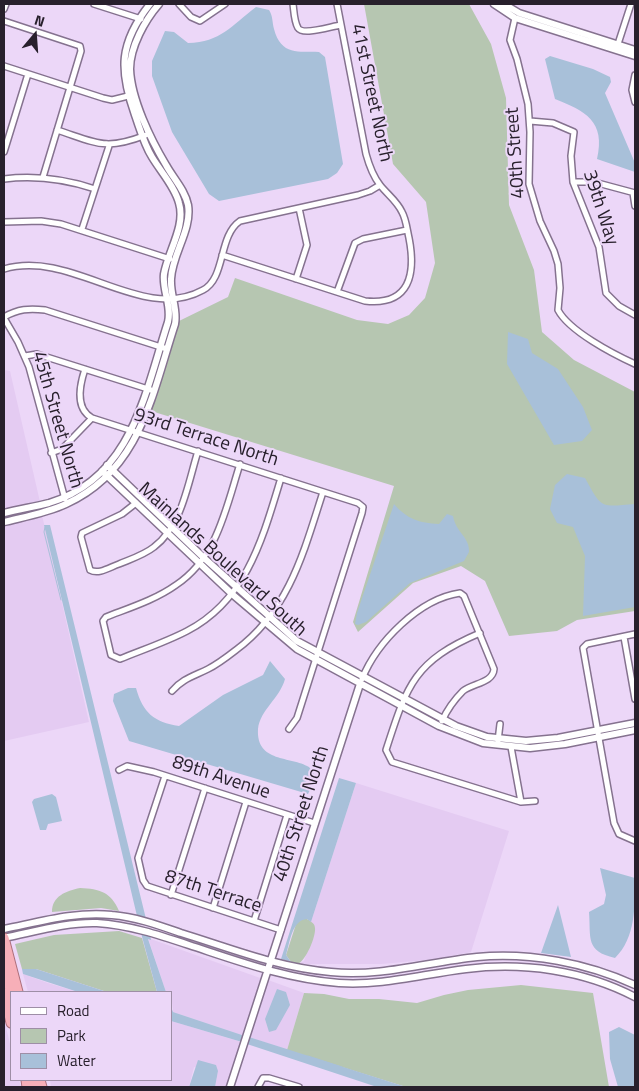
<!DOCTYPE html>
<html>
<head>
<meta charset="utf-8">
<style>
  body { margin:0 }
  #map { position:relative; width:639px; height:1091px; overflow:hidden; background:#ecd7f8; font-family:"Titillium Web",sans-serif }
  canvas { display:block }
  .frame { position:absolute; inset:0; border:5px solid #28202c; pointer-events:none }
  .legend { position:absolute; left:10px; top:991px; width:162px; height:90px; box-sizing:border-box; background:#ecd7f8; border:1px solid #9e8ea6; margin:0; padding:6px 9px; list-style:none; font-size:15px; color:#28202c }
  .legend li { display:flex; align-items:center; gap:10px; height:25px }
  .legend b { width:25px; border:1px solid #9e8ea6 }
  .north { position:absolute; left:10px; top:10px; width:50px; height:50px; -webkit-text-stroke:4px #ecd7f8; paint-order:stroke; rotate:18deg; font-size:14px; font-weight:700; line-height:20px; text-align:center; color:#28202c }
  .north::after { content:''; display:block; margin:auto; width:18px; height:22px; background:#28202c; clip-path:polygon(50% 0,100% 100%,50% 72%,0 100%) }
</style>
</head>
<body>
<div id="map">
<canvas width="639" height="1091"></canvas>
<div class="frame"></div>
<ul class="legend">
<li><b style="height:6px;background:#fff"></b>Road</li>
<li><b style="height:14px;background:#b6c6b1"></b>Park</li>
<li><b style="height:14px;background:#a8c0d9"></b>Water</li>
</ul>
<div class="north">N</div>
</div>
<script>
const ctx = document.querySelector('canvas').getContext('2d');
ctx.lineJoin = 'round';
function paint(path, color) {
  ctx.fillStyle = color;
  ctx.fill(path, 'evenodd');
}
function trace(path, color, width, dash) {
  ctx.strokeStyle = color;
  ctx.lineWidth = width;
  ctx.lineCap = dash ? 'butt' : 'round';
  ctx.setLineDash(dash || []);
  ctx.stroke(path);
}
function label(font, color, halo, rows, align = 'center') {
  ctx.font = font + ' "Titillium Web",sans-serif';
  ctx.lineWidth = 4;
  ctx.setLineDash([]);
  ctx.textBaseline = 'middle';
  ctx.strokeStyle = halo;
  ctx.fillStyle = color;
  for (const [text, x, y, turn = 0] of rows) {
    ctx.save();
    ctx.translate(x, y);
    ctx.rotate((+turn || 0) * Math.PI / 180);
    ctx.textAlign = isNaN(turn) ? turn : align;
    if (halo) ctx.strokeText(text, 0, 0);
    ctx.fillText(text, 0, 0);
    ctx.restore();
  }
}
const built = new Path2D(`
  M4,370L10,371L40,502L4,510Z
  M42,515L89,722L4,741V525Z
  M356,783L509,831L471,952L436,959L382,964H298L304,961L315,927L311,922Z
  M148,938L263,979L245,1036L173,1012L171,992H166Z
  M23,974L48,983L78,992H28Z
  M268,980L304,993L287,1050L249,1037Z
  M4,1019L11,1048V1080H19L21,1087H4Z
  M171,1021L242,1042L227,1087H215L218,1071L194,1067L189,1087H51L50,1080H171Z`);
const green = new Path2D(`
  M364,4H469L491,44L506,98L509,205L534,270L542,332L574,360L635,392V611L577,620L557,631L509,636L485,581L461,566L413,583L358,632L353,622L394,486L151,411L179,321L228,297L235,278L357,320L388,324L409,315L425,298L435,263L426,202L393,164Z
  M80,888C100,889 111,892 119,911L101,908L52,912C52,896 66,891 80,888Z
  M301,919H307C310,921 315,923 315,928C316,937 306,960 298,964L291,962L286,955L296,924Z
  M119,931L142,938L157,992H107L36,969H22L15,944L54,935Z
  M521,985L593,993L609,1087H406L287,1050L304,993L324,994L349,999H379L417,1003L444,995L468,990Z`);
const water = new Path2D(`
  M256,7L269,10C273,16 272,22 274,29C281,56 299,51 319,52L325,57L343,164L337,173L328,179L219,201L209,194L172,132L152,76V61L165,31L174,32L188,43C221,42 231,26 256,7Z
  M550,56L593,69L610,77L611,82L605,93L635,163V172L597,159C606,121 585,111 555,99L545,59Z
  M508,332L528,339L532,353L558,369L583,407L592,430L582,441L554,445L507,364Z
  M567,474L585,478C602,509 600,507 635,504V607L583,616L585,556L573,527L557,523L550,509L555,485Z
  M394,504C407,519 419,523 439,524L447,514L453,516C456,533 470,537 469,552L464,561L410,583L366,622L358,625L355,624L357,613Z
  M44,525H50L146,919L137,916Z
  M270,661L285,679C280,698 260,710 258,729C256,763 291,756 309,767C311,769 314,774 316,777L308,794L129,741L113,701L114,694L128,688H136C143,713 154,722 179,726L223,695L263,675Z
  M339,778L356,783L311,922L307,919C292,920 290,942 286,955L291,962L281,959Z
  M52,794L56,797L62,821L48,824L46,830H40L32,802L34,799Z
  M600,868L635,878C635,905 636,938 615,958C585,951 591,938 589,912L604,904L606,895Z
  M558,905L571,957L541,953Z
  M141,933L150,935L151,940L148,939L166,992H157Z
  M22,969H36L107,992H78L23,974Z
  M277,989L286,992L290,1005L276,1030L269,1032L265,1019Z
  M171,1007L173,1012L245,1036L242,1042L171,1021Z
  M619,1027L635,1035V1087H618L610,1059L609,1032Z
  M249,1037L406,1087H377L247,1044Z
  M198,1060L216,1065L218,1071L215,1087H189Z`);
const stream = new Path2D(`
  M45,527L44,532L61,600
  M308,1056L342,1067`);
const minor = new Path2D(`
  M94,4L141,19
  M179,4L191,17L200,21L225,4
  M293,4C294,11 294,21 298,28C303,36 332,26 341,25
  M4,9L6,4
  M515,18L510,40L517,59L528,104L530,132L529,184L540,221L554,251L558,264L560,288L558,310C569,331 613,354 635,364
  M4,21L80,46L81,51L43,177
  M617,47L631,4
  M4,66L103,98L112,100L132,95
  M635,75L632,90L635,102
  M530,121L553,123L574,132L571,156L573,182L599,247L606,293L619,306L635,315
  M57,130C97,143 105,151 146,135
  M4,152L28,74
  M4,179C36,175 65,179 95,189
  M573,182H594L635,193
  M633,193L635,206
  M4,222L41,221L61,224L170,259
  M82,229L109,146
  M222,255L365,301C410,306 416,274 409,238C407,229 406,219 402,212C397,201 387,194 380,185C373,176 369,165 366,154L337,4
  M4,269C73,249 141,324 203,290C226,278 218,236 240,221L358,195L370,191L380,185
  M296,279L307,245L299,208
  M337,292L355,243L363,239L407,230
  M4,317C18,309 29,308 45,310L167,349
  M4,318L18,342L29,367L65,499
  M25,356L37,354L151,390
  M85,369C80,384 74,408 92,418L358,503L363,507L362,513L297,718L289,729
  M51,453L62,449L92,418
  M240,464C226,508 217,558 176,585C155,600 129,608 106,617L103,621L111,655L120,659C142,650 166,642 187,631C247,600 263,537 281,478
  M136,503L122,514L82,533L81,537L90,570C99,575 110,567 119,564C131,559 144,555 154,547C182,526 188,483 198,451
  M480,633C414,661 407,685 386,750L392,762L521,802L535,801
  M635,634L587,644L583,648L614,823L619,834L635,841
  M624,637L635,699
  M362,679C377,642 419,599 460,593L464,596L494,669C493,683 473,683 463,691C454,700 447,710 442,721
  M172,691C182,679 194,676 208,669C218,664 227,657 236,650C289,611 304,551 323,492
  M498,741L500,724
  M511,747L521,802
  M119,770L127,766L154,772L314,823
  M165,776L138,858L143,880L147,886L281,930
  M171,895L205,788
  M213,908L246,802
  M254,921L287,815
  M258,1087L263,1078H269L299,1087`);
const tertiary = new Path2D(`
  M494,4L515,18L635,56
  M504,4L519,13L635,50
  M107,465L204,558L297,641L456,726L487,737L526,741L558,738L635,723
  M102,471L232,594L297,649L439,726L483,743L530,748L565,744L635,730
  M4,513C19,509 34,507 49,503C132,478 145,393 168,322C172,306 162,290 164,274C168,251 186,226 179,203C175,187 161,172 152,157C144,144 140,129 135,115C119,70 119,43 150,4
  M4,522C24,517 47,513 66,504C141,470 152,394 175,324C178,309 170,295 171,279C172,254 192,230 188,205C185,190 173,178 166,165C151,140 131,99 130,69C130,47 145,20 159,4
  M4,929C39,922 76,911 112,915C136,917 158,925 181,933C230,948 279,968 331,972C381,977 428,962 477,957C530,952 587,963 635,985
  M4,938C34,932 66,922 97,923C129,925 159,935 189,945C238,961 286,979 339,983C382,986 423,974 466,969C523,962 583,970 635,997
  M230,1087L360,684`);
const trunk = new Path2D(`
  M4,938L18,992
  M4,963L11,994
  M4,993L11,1023
  M26,1080L27,1087
  M33,1080L35,1087
  M40,1080L42,1087`);
const streetNames = [
  ["41st Street North",371,93,78],
  ["40th Street",516,153,-94],
  ["39th Way",600,208,72],
  ["45th Street North",57,420,74],
  ["93rd Terrace North",206,438,18],
  ["Mainlands Boulevard South",222,560,42],
  ["89th Avenue",221,778,18],
  ["40th Street North",302,814,-72],
  ["87th Terrace",213,892,18]
];
paint(built, '#e4cbf2');
paint(green, '#b6c6b1');
paint(water, '#a8c0d9');
trace(stream, '#a8c0d9', 1);
trace(minor, '#85728f', 8);
trace(tertiary, '#85728f', 9);
trace(trunk, '#ad707c', 11);
trace(minor, '#fff', 5);
trace(tertiary, '#fff', 6);
trace(trunk, '#f7afb8', 9);
label('19px', '#28202c', '#ecd7f8', streetNames);
</script>
</body>
</html>
